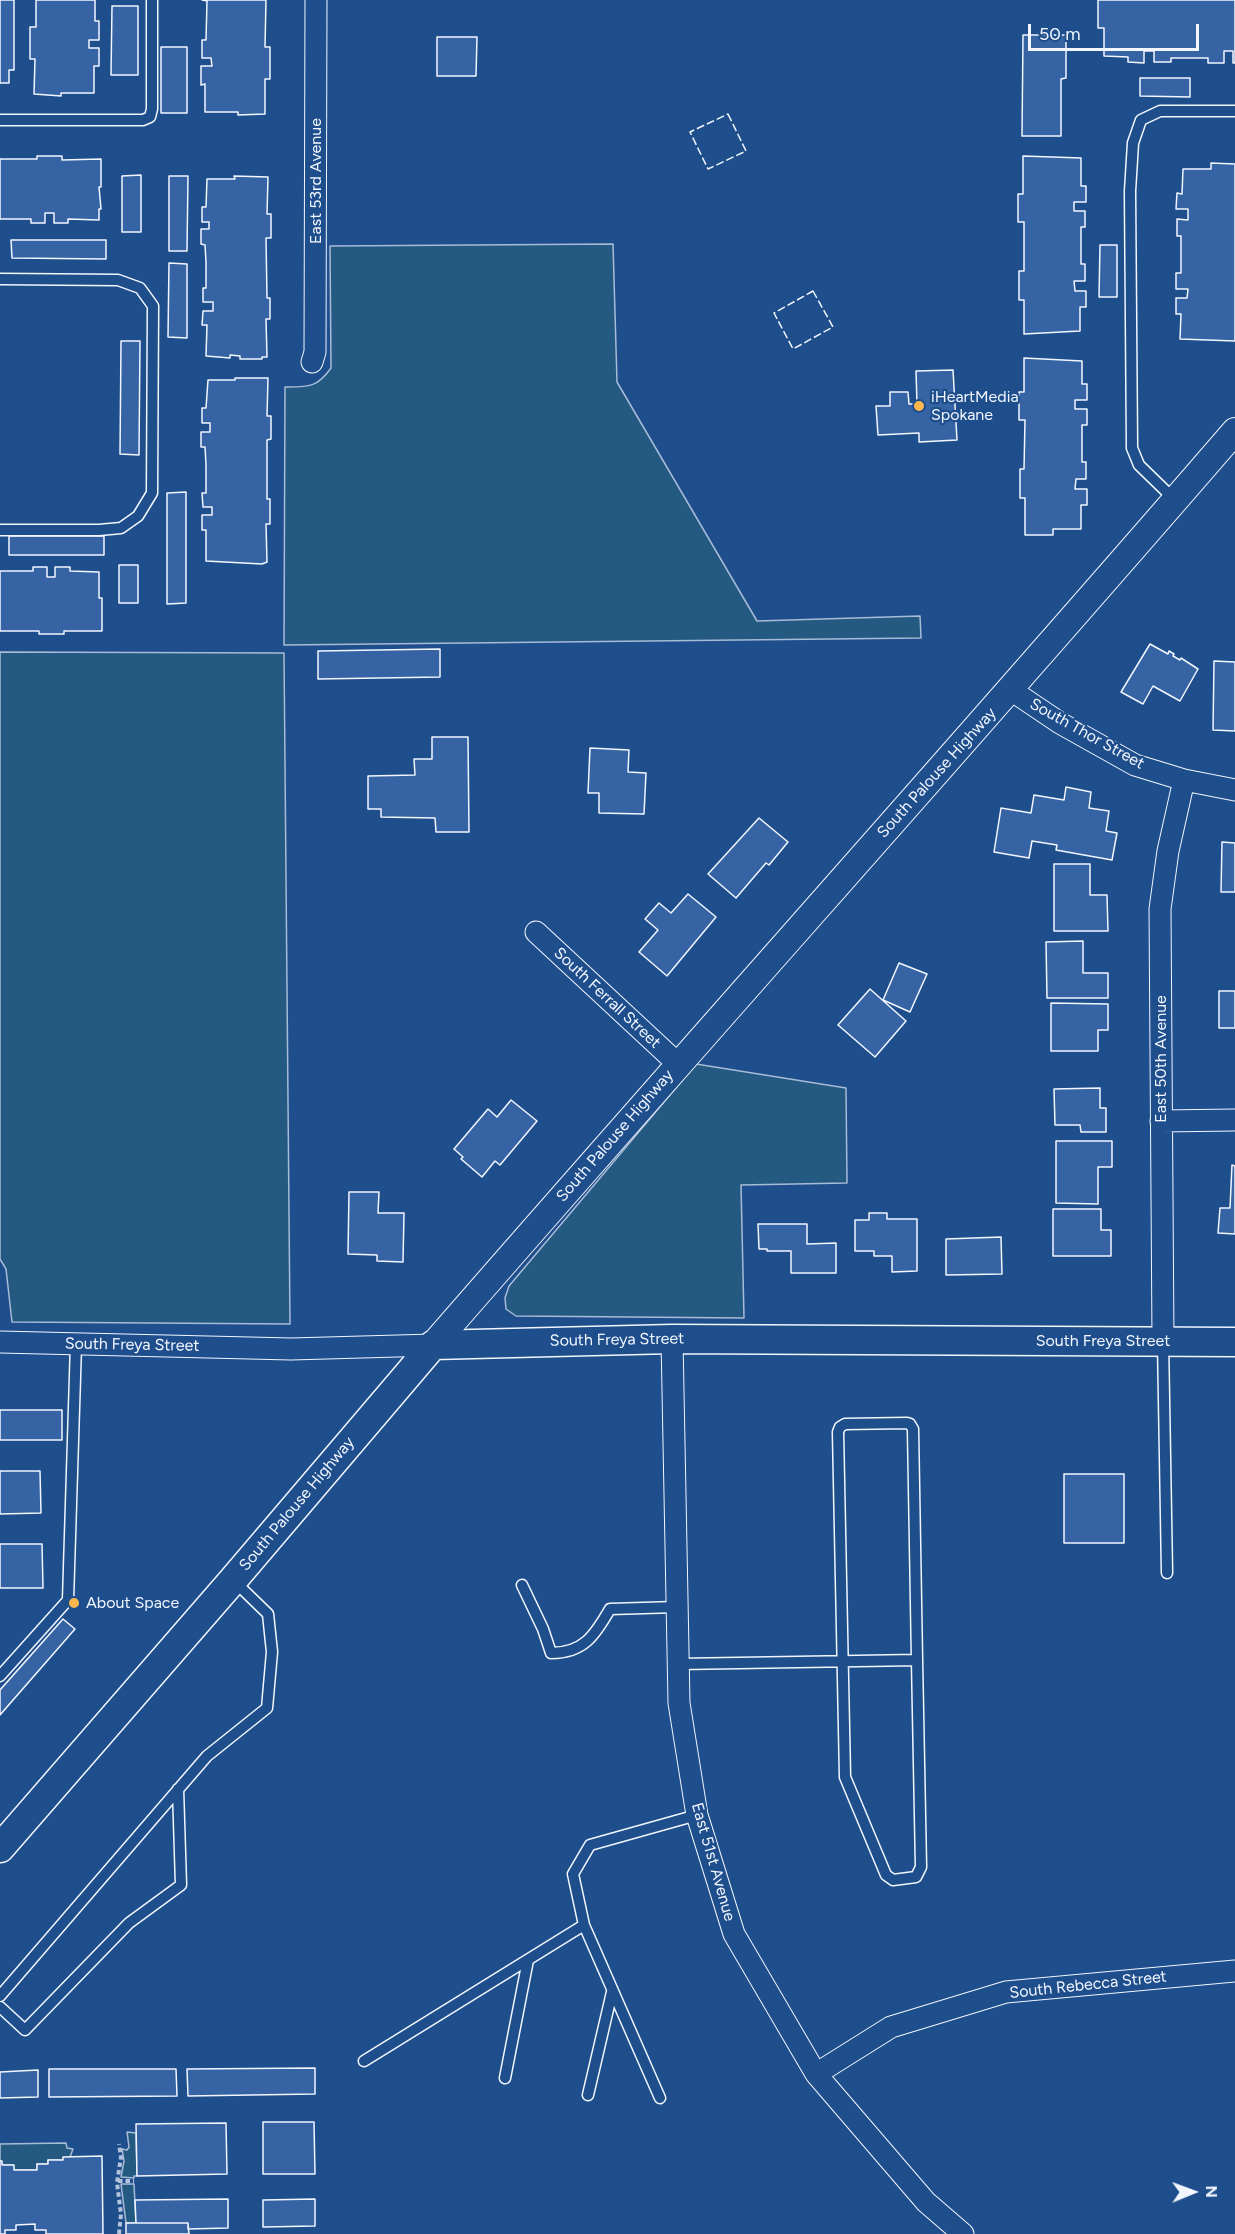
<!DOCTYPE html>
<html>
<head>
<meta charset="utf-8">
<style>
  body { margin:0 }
  #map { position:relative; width:1235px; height:2234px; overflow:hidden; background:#1f4e8c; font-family:Figtree,sans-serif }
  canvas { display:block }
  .north { position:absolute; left:1163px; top:2162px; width:60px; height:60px; -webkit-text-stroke:4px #1f4e8c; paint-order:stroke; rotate:89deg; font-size:16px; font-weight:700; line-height:24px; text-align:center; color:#f2f6ff }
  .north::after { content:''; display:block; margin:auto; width:21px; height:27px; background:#f2f6ff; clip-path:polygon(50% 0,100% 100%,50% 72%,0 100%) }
  .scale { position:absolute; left:1028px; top:24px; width:171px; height:27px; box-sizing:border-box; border:3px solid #f2f6ff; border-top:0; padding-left:8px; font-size:18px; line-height:21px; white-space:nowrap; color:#f2f6ff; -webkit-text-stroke:4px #1f4e8c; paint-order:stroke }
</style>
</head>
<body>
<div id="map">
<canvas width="1235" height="2234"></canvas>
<div class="north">N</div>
<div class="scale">50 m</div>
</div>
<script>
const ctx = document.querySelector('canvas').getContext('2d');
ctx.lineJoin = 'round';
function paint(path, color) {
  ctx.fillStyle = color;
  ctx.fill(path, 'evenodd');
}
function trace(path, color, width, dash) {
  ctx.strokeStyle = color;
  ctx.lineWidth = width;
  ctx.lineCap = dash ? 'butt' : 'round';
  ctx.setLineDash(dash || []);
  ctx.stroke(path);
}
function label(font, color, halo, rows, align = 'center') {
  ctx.font = font + ' Figtree,sans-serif';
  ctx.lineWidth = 4.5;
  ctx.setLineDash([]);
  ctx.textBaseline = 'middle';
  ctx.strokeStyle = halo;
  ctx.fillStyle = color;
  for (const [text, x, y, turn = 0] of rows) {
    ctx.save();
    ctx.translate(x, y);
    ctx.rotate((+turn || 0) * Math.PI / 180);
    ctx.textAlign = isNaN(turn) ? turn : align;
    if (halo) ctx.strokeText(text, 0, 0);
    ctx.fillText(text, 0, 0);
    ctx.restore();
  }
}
const green = new Path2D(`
  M613,244L617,382L757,621L920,616L921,638L284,645L285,387C308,387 317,388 331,368L330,246Z
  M0,652L284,653L290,1324L12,1322L6,1269L0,1259Z
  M696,1064L846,1088L847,1183L741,1185L744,1318L516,1316L506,1309L505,1298L509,1286Z
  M127,2132L136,2133L137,2176H134V2178L121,2177L124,2161L122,2149L127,2150L129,2147Z
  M66,2143L67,2148L73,2149L70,2157L63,2160H48V2164H37V2170H14L13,2165H2V2162L0,2161V2144Z
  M121,2184H134L136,2223H126Z`);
const building = new Path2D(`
  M0,0H14V70H9V83H0Z
  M36,0H95V21H99V40H89V48H99V66H94V93H61V96L34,94L35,59H30V27H36Z
  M202,0H266L265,47H270V79H265V114L238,115V112H205V84L201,85V66H212L211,58H202V40H206L207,1Z
  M1098,0H1235V63H1233V51H1224V63H1208V58H1171V62H1154V51H1144V63L1128,62V57L1104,56V28H1098Z
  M112,6H138V75H111Z
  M1023,35H1066V78L1061,79V136H1022Z
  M437,37H477L476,76H437Z
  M161,47H187V113H161Z
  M1140,78H1190V97L1140,96Z
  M37,156H62V160L101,159V187H99L101,209H99V220L68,219V223H54V213H45V223H31V219H0V159H37Z
  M1023,156L1081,158V186H1086V202H1074V211H1085V227H1081V264H1085V281H1074L1075,291H1086V307H1080V331L1024,334V300H1019V271H1024V222H1018V194H1023Z
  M1211,163L1235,164V341L1180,339L1181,314H1176V298H1187L1188,289H1176V273H1181V236H1177V219L1188,220V209H1176L1177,193L1182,194L1183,169H1211Z
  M141,175V232H122V176Z
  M169,176H188L187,251H169Z
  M234,176L268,177L267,214H271V238H266L267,298H270V319H266L267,357H262V359H240V356L230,355V358L206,356L207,325H202L203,311H213V302H203V288H206V262L205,245L201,244V229H209V222H202V207H206L207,179H235Z
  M11,240H106V259L12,258Z
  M1100,245H1117V297H1099Z
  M169,263L187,264V338L168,337Z
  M121,341H140L139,455L120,454Z
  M1024,358L1082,361V384H1087V400H1075V409H1087V425H1082V462H1086V479H1076L1075,489H1087V505H1081V529H1053V535H1025V498H1020V469H1024L1025,420H1019V392H1024Z
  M953,370L957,440L919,442V433L878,435L876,406H890V392H908L909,404H917L916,371Z
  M235,378H268L267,416H271V439L267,440V499H270V524H266L267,562L262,564L206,561V530H202V515H212V507H203L202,493H206V465L205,447H201V432H210V423H202V408H206L208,380H235Z
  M186,492V603L167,604V493Z
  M9,536H104V555H9Z
  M119,565H138V603H119Z
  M33,567H47V577H55V567H70V571L99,572V598H102V631H64V634H39V631H0V571H33Z
  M1150,644L1168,654L1169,651L1174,654L1173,656L1180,660L1181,658L1198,669L1180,701L1153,686L1143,704L1121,692Z
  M440,649V677L318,679V651Z
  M1214,661L1235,662V731L1213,730Z
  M432,737H468L469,832H436L435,818L381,817V809H368V776L415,775L414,759H432Z
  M590,748L629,750L628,772L646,773L644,814L599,813V793H588Z
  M1066,787L1091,792L1089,808L1109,811L1106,831L1117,833L1112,860L1056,850L1057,845L1032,841L1029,858L994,852L1001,808L1031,813L1034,795L1064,800Z
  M759,818L788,842L769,865L766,863L736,898L708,874Z
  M1222,842L1235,843V892H1221Z
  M1054,864H1090V895H1107L1108,931H1054Z
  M688,894L716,917L667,976L639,952L658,930L645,919L659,903L671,913Z
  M1083,941V973H1108V998H1047L1046,942Z
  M899,963L927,974L910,1012L883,1000Z
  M870,989L906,1021L875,1057L838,1025Z
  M1219,991H1235V1028H1219Z
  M1051,1003L1108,1004V1030H1098V1051H1051Z
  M1100,1088V1108H1106V1132H1081L1080,1125H1055L1054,1089Z
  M511,1100L537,1121L500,1165L495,1161L482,1177L461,1159L463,1157L454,1149L488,1109L497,1117Z
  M1056,1141H1112V1167H1098V1204L1056,1203Z
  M1232,1165L1235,1166V1234L1218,1233L1220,1208H1230Z
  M349,1192H379L378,1213H404L403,1262L377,1261V1255L348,1254Z
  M1053,1209H1101V1230H1111V1256H1053Z
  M869,1213H887V1219H917V1271L892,1272V1256H874V1251H855V1220H869Z
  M758,1224H807V1244L836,1243V1273H791V1251H767V1249H759Z
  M1001,1237L1002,1274L946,1275V1239Z
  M0,1410H62V1440H0Z
  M0,1471H40L41,1513L0,1514Z
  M1064,1474H1124V1543H1064Z
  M0,1544H42L43,1588H0Z
  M63,1619L75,1629L0,1715V1690Z
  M315,2068V2094L188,2096L187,2069Z
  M49,2069H176L177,2096L49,2097Z
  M38,2070V2097L0,2098V2072Z
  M263,2122H314L315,2174H263Z
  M226,2123L227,2174L137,2176L136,2124Z
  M102,2156L103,2234H46V2230H35V2224L16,2225V2230H5V2234H0V2161H2V2165H14V2170H37V2164H48V2160H63V2157Z
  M228,2199V2228L188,2229V2223H136L135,2200Z
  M315,2199V2226L263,2227V2200Z
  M126,2223H188L189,2234H126Z`);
const path = new Path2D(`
  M118,2181H134
  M119,2234L121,2214L117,2183L121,2157L119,2144`);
const service = new Path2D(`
  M0,120H143L150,117L152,109V0
  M0,279L118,280L140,288L153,306L152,493L138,516L121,528L99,530H0
  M1175,500L1139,465L1132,448L1130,191L1133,143L1141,120L1160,111H1235
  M1163,1341L1167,1573
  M522,1585L543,1629L551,1653C584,1653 595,1635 610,1609L677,1607
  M679,1664L917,1660L921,1867L916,1877L893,1880L886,1875L845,1777L838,1432L840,1427L845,1424L907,1423L910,1424L913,1429L917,1660
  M0,1676L68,1600L76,1344
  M0,1996L207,1756L267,1708L272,1652L268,1614L233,1580
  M0,2007L25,2030L129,1923L181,1885L178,1789
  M364,2061L584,1925
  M505,2078L528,1960
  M588,2095L612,1992
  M660,2098L584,1925L573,1874L590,1845L697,1815`);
const minor = new Path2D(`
  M312,362L315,352L316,0
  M1011,690L1060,723L1135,765L1184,780L1235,790
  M536,932L678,1064
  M1161,1121L1235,1120
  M672,1339L679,1703L697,1815L734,1934L816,2074L926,2202L963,2234
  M1163,1341L1160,909L1168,851L1184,780
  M0,1342L291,1349L433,1345
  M816,2074L891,2027L1006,1992L1235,1971`);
const tertiary = new Path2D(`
  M433,1345C699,1039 970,738 1235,431`);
const secondary = new Path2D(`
  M0,1848L233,1580L433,1345L672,1339L1235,1342`);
const fence = new Path2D(`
  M728,114L746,151L708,169L690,132Z
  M813,291L833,327L793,349L774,313Z`);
const markers = [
  [919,406,6,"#ffb74d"],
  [74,1603,6,"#ffb74d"]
];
const streetNames = [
  ["East 53rd Avenue",316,181,-90],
  ["South Thor Street",1087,734,29],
  ["South Palouse Highway",937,773,-48],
  ["South Ferrall Street",607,998,43],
  ["East 50th Avenue",1161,1059,-90],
  ["South Palouse Highway",615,1136,-49],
  ["South Freya Street",617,1340,-1],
  ["South Freya Street",1103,1341],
  ["South Freya Street",132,1345,1],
  ["South Palouse Highway",297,1504,-50],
  ["East 51st Avenue",713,1862,74],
  ["South Rebecca Street",1088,1985,-6]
];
const poiNames = [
  ["iHeartMedia",931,397],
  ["Spokane",931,415],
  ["About Space",86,1603]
];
paint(green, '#245a82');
trace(green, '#a8bbd7', 1.5);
paint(building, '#3563a3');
trace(building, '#f2f6ff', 1.5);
trace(service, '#f2f6ff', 13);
trace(minor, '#f2f6ff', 23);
trace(tertiary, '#f2f6ff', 28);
trace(secondary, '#f2f6ff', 31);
trace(path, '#b3c4dc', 4, [4.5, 3]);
trace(service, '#1f4e8c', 10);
trace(minor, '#1f4e8c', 21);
trace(tertiary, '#1f4e8c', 26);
trace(secondary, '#1f4e8c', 28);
trace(fence, '#f2f6ff', 1.5, [8, 3]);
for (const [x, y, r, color] of markers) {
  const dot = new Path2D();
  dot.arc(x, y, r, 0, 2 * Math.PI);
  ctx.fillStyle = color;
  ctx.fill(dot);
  trace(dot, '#1f4e8c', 2);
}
label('16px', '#f2f6ff', '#1f4e8c', streetNames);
label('16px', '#f2f6ff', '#1f4e8c', poiNames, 'left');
</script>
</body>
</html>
